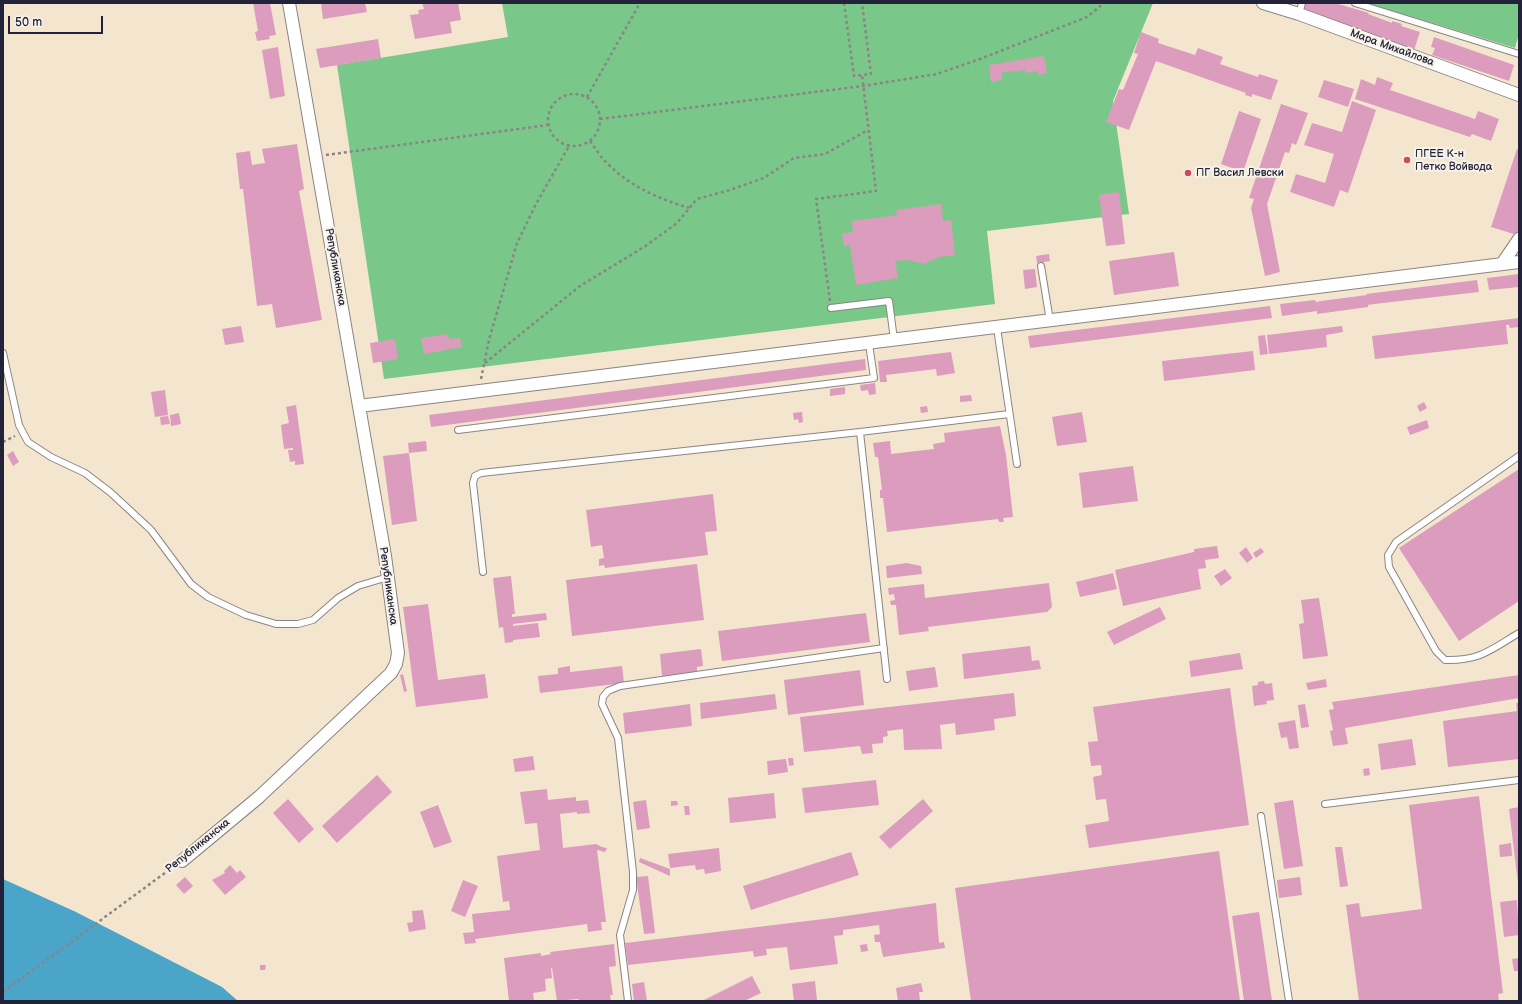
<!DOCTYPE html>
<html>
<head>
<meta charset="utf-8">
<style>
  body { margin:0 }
  #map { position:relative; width:1522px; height:1004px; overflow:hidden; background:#f4e6ce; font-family:"Balsamiq Sans",sans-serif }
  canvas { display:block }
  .frame { position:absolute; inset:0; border:4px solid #22223b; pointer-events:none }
  .scale { position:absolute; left:8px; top:16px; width:95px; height:18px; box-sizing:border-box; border:2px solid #22223b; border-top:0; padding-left:5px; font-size:12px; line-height:14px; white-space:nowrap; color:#22223b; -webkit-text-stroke:3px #f7f3e8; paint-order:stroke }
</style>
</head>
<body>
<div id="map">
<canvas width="1522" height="1004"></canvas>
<div class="frame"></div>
<div class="scale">50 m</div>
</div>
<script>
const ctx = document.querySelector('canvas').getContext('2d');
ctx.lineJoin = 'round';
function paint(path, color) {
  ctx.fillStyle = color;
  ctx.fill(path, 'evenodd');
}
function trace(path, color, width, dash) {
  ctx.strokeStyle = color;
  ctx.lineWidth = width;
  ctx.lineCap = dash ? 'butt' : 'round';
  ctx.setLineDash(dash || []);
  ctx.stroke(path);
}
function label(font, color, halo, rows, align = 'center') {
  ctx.font = font + ' "Balsamiq Sans",sans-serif';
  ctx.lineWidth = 4;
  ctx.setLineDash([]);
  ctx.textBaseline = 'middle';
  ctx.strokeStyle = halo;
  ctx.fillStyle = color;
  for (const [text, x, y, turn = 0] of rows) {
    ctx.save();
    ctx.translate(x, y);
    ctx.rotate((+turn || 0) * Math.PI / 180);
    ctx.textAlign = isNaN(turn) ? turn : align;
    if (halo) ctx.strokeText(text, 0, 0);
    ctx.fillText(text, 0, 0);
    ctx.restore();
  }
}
const green = new Path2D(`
  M502,3H1153L1113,101L1129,214L987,231L995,304L384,379L337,65L508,37Z
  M1367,3H1519V34L1515,48Z`);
const water = new Path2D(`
  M3,879L76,912L222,987L238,1001H3Z`);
const building = new Path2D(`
  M253,3H270L276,35L269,36L270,39L257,41L255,32L258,31Z
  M321,3H365L367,12L323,19Z
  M422,3H458L461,20L450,22L452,33L415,39L410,15L419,14L418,10L424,9Z
  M1304,3H1335L1369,13L1368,14L1392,23V21L1402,24L1401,26L1420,32L1414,50L1301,12Z
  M1141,32L1159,39L1158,43L1195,55L1198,48L1223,57L1220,64L1258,77L1259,74L1278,80L1271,100L1252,94V97L1245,95L1246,93L1156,61L1129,130L1106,122L1119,89L1123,90L1138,54L1134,53Z
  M1434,37L1514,65L1509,81L1432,55L1435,48L1431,47Z
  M378,39L381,58L320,68L316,49Z
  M278,47L285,96L270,99L262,50Z
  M1044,56L1047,73L1038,75V71L1026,73L1025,70L1013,72V71L1001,73L1002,80L991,82L989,65Z
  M1377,77L1393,83L1390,90L1475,119L1478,111L1499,119L1491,141L1472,134L1470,137L1355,99L1361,79L1375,85Z
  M1324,80L1354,89L1348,107L1318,97Z
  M1352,101L1376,110L1348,193L1340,190L1334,207L1290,192L1296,174L1325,183L1334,154L1304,145L1312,123L1342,132Z
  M1281,104L1308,113L1296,145L1292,143L1289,153L1285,152L1267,204L1280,272L1265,276L1251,208L1254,199L1249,198Z
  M1239,111L1261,119L1243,172L1221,164Z
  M297,144L304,189L299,191L322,320L276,328L272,304L257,306L243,189H240L236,153L250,151L252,165L265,163L262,149Z
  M1517,149L1519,150V229L1517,235L1491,227Z
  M1119,192L1125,244L1106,246L1099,195Z
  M941,204L943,221L951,220L955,255L939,257L924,264L908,260L895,261L898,278L856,285L850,245L844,246L842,234L853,232L852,221L897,215L896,210Z
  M1174,252L1179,286L1114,295L1109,261Z
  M1049,254L1050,261L1037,263L1036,256Z
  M1035,269L1037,287L1025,289L1023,270Z
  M1519,274V287L1489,290L1487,278Z
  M1477,280L1479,292L1374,304L1368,305V307L1317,314V311L1282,316L1280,304L1315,300L1316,302L1321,301L1367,295L1366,294Z
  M1270,306L1272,318L1030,348L1028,336Z
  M1519,318V327L1510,328L1509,325H1506L1508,344L1375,359L1372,336Z
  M241,326L244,342L225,345L222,329Z
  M1342,326L1343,332L1326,335L1327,347L1269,354L1267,335Z
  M448,334L449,339L460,338L462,347L424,354L421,338Z
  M1265,335L1268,354L1260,355L1258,336Z
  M395,339L398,359L373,363L370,343Z
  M1253,351L1255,370L1164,381L1162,361Z
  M951,352L955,373L937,376L936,369L886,375L887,382H880L878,361Z
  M865,359L866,370L431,427L429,415Z
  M875,383L876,394L869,395L868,390L861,391L860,385Z
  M845,387V394L830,396V389Z
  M165,390L168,415L155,417L151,392Z
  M971,395L972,401L960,402V396Z
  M1424,402L1427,408L1420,412L1417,406Z
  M296,405L304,464L295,465V461L290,462L288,450H293V448L284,449L281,425L289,423L286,407Z
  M927,406L928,412L921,413L920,407Z
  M802,412L803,422L799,423L798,419L794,420L793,413Z
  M1082,412L1087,442L1057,446L1052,417Z
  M179,413L181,424L171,426L170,415Z
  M168,416L170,424L161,425L160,417Z
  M1427,420L1429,428L1410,435L1407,427Z
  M1000,426L1006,455L1013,517L1003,518L1004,522H999L998,519L887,532L883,498H880V490H882L878,457H875L873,443L890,441L891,454L934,449L933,444L945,442L944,433Z
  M426,441L427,451L409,453L417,521L392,525L383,456L409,453L408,443Z
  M13,451L19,462L13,466L7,455Z
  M1133,466L1138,501L1083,508L1079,473Z
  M1519,469V601L1459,641L1399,548Z
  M713,494L717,531L705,532L708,555L605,568L604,565L599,566V559L604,558L602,545L591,547L586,510Z
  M1217,546L1219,558L1205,560L1206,568L1198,569L1201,589L1123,606L1115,570L1194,552V549Z
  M1246,547L1253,558L1247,563L1239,553Z
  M1261,548L1264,552L1256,558L1253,553Z
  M907,563L921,566L922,574L887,578L886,566Z
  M697,564L704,620L572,636L566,580Z
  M1225,569L1232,578L1221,586L1214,576Z
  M1113,573L1117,589L1080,597L1076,582Z
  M511,576L515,614H512V617L546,613L547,620L513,624V626L538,623L540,637L513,640V642L505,643L503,627L499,628L493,578Z
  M1049,583L1052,607L1047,612L928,627L929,631L899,635L896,605H891L890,601L895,600L894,594L889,595L888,588L924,584L925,598Z
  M1319,598L1328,656L1303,659L1299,624L1304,623L1301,600Z
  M428,604L438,680L485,674L488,698L416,707L403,607Z
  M1160,607L1166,619L1114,645L1107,632Z
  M866,613L870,642L722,661L718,631Z
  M1030,646L1032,661L1039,660L1041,669L964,679L962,654Z
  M701,649L703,666L697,667V672L662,676L660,654Z
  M1240,653L1243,669L1191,677L1189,661Z
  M570,666V672L622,666L624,683L540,693L538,676L558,674V668Z
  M935,667L938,687L909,691L906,671Z
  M860,670L864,705L788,715L784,680Z
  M403,674L407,691L404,692L400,675Z
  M1519,675V698L1345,728L1348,744L1333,746L1330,731L1333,730L1329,710L1334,709L1332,702Z
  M1326,679L1327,687L1308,690L1306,683Z
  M1264,681L1265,684L1272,683L1274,700L1266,701L1267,704L1254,706L1252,686L1258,685V682Z
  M1230,688L1249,825L1089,848L1085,825L1109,821L1106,799L1096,800L1093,777L1102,775L1101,765L1091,766L1088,742L1098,741L1093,707Z
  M1014,693L1016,716L994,719L995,730L956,735L955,723L940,725L942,749L904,750L903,729L887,731L888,736L883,737V743L872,744L873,753L862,754L860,746L804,752L800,717Z
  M775,694L777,709L701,719L700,703Z
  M1516,703H1519V759L1448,767L1443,721L1517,711Z
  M690,704L692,726L625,734L623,713Z
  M1305,704L1309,727L1301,728L1298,705Z
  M1295,720L1299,748L1289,749L1287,737L1281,738L1278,723Z
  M1412,739L1416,765L1381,770L1378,744Z
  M533,756L535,770L515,772L513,759Z
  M788,758H793L794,765L789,766Z
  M786,759L788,772L768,775L767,761Z
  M1369,768L1370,775L1364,776L1363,769Z
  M377,775L392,792L337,843L322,826Z
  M876,780L879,805L805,813L802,788Z
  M547,789L548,800L576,797V801L588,800L590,813L577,814V812L560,814L563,848L596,844L602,847L607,848L605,852L597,850L606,922H601L602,930L588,932L587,924L475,939L476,943L465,944L463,933L474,932L472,914L510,910L509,901L503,902L497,856L540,850L537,823L525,824L520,792Z
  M774,793L776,818L730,823L728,798Z
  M1479,796L1503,993L1498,994L1499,1001H1359L1346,905L1359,903L1361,917L1422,909L1409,805Z
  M288,799L314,829L299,843L273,813Z
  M923,799L933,811L890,849L879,837Z
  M646,800L650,828L637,830L633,802Z
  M1293,800L1303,866L1284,869L1274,803Z
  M671,801H677L678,805L671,806Z
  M438,805L452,842L434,848L420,812Z
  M684,806H689L690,815H685Z
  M1519,807V883H1518L1509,809Z
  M1511,843L1512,856L1500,857L1499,845Z
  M1335,847H1342L1348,886L1340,887Z
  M719,848L721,871L705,874L704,869L696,870L695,865L670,868L668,854Z
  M1219,851L1240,1001H971L955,888Z
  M851,852L859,875L751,910L743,886Z
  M640,858L670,869V876L639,862Z
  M230,865L237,873L240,870L246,877L225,895L212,880L225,873L224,871Z
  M648,876L655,933L644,934L636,877Z
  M185,877L193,886L184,894L176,885Z
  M1300,877L1302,895L1279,898L1277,880Z
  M463,880L478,886L465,917L451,911Z
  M1517,900L1519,935L1504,937L1500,902Z
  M936,903L939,943L944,942L945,948L883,957L880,942H875L874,935L880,934L879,925L843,930V935L834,936L838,964L790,970L787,947L766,949L767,955L754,957L753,951L628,965L625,943L832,918Z
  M423,910L426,929L409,932L407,923L413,922L412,911Z
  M1259,912L1272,1001H1244L1232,916Z
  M614,944L616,966L609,967L613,995H610L611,1001H579L578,999L557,1001L552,968H551L552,978L545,979L546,991L533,993L534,1001H509L504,958L541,953V956L551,954L550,952Z
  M867,944L868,951L861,952L860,945Z
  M1519,958V971H1514L1512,959Z
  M260,965H266L265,970H260Z
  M752,976L761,993L744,1001H702Z
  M815,981L817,1001H794L792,984Z
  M644,982L647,1001H634L632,984Z
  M921,983L923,992H919L920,1001H898L896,988Z`);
const path = new Path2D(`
  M844,3L854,76L871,74L862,3
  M548 120a26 26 0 1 1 52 0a26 26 0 1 1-52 0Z
  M587,97L640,3
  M600,119L863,86L937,74L980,59L1087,17L1104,3
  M590,141C596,149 601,158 609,165C631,187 660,199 689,208
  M326,155L548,125
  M830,301L816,199L876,191L862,75
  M485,363L580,286L647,245L677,223L697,199L730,190L764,178L794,158L825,154L868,130
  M481,379L489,340L517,243L536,204L569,146
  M3,442L15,436
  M3,992L173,867`);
const lane = new Path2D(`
  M1355,3L1519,54
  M1299,14L1302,3
  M1041,266L1050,321
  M831,308L889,301L894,340
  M997,328L1017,464
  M3,353L19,425L28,442L51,457L85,473L110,492L151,530L191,584L208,597L246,615L276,624H298L313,620L338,598L358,586L388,577
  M458,430L874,378L869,344
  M860,432L887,679
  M1519,456L1396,542L1388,555L1389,567L1436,651L1445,660C1480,661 1490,650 1519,633
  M483,572L473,483L475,476L481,473L860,432L1009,414
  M1325,804L1519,780
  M1261,816L1289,1001
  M628,1001L620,935L633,890V872L618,738L602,704L603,697L608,691L620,686L884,648`);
const street = new Path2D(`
  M1263,3L1299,14L1519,95
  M1502,264L1519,239
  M359,406L1519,262
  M182,861L259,797L391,673L396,664L398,653L385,556L289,3`);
const markers = [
  [1407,160,4,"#d1495b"],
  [1188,173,4,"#d1495b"]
];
const streetNames = [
  ["Мара Михайлова",1392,48,20],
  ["Републиканска",335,267,80],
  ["Републиканска",388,586,82],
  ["Републиканска",198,846,-39]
];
const poiNames = [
  ["ПГЕЕ К-н",1415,154],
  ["Петко Войвода",1415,167],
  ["ПГ Васил Левски",1196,173]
];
paint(green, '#79c889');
paint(water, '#4aa5c8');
paint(building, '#db9cbd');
trace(lane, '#8b8484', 8);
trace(street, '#8b8484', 14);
trace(path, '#8b8484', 2.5, [3, 3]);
trace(lane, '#fff', 6);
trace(street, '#fff', 12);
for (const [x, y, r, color] of markers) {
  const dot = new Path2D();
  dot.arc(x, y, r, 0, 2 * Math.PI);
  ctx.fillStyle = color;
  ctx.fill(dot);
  trace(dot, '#f7f3e8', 1.5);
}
label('11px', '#22223b', '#f7f3e8', streetNames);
label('11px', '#22223b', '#f7f3e8', poiNames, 'left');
</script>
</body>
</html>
